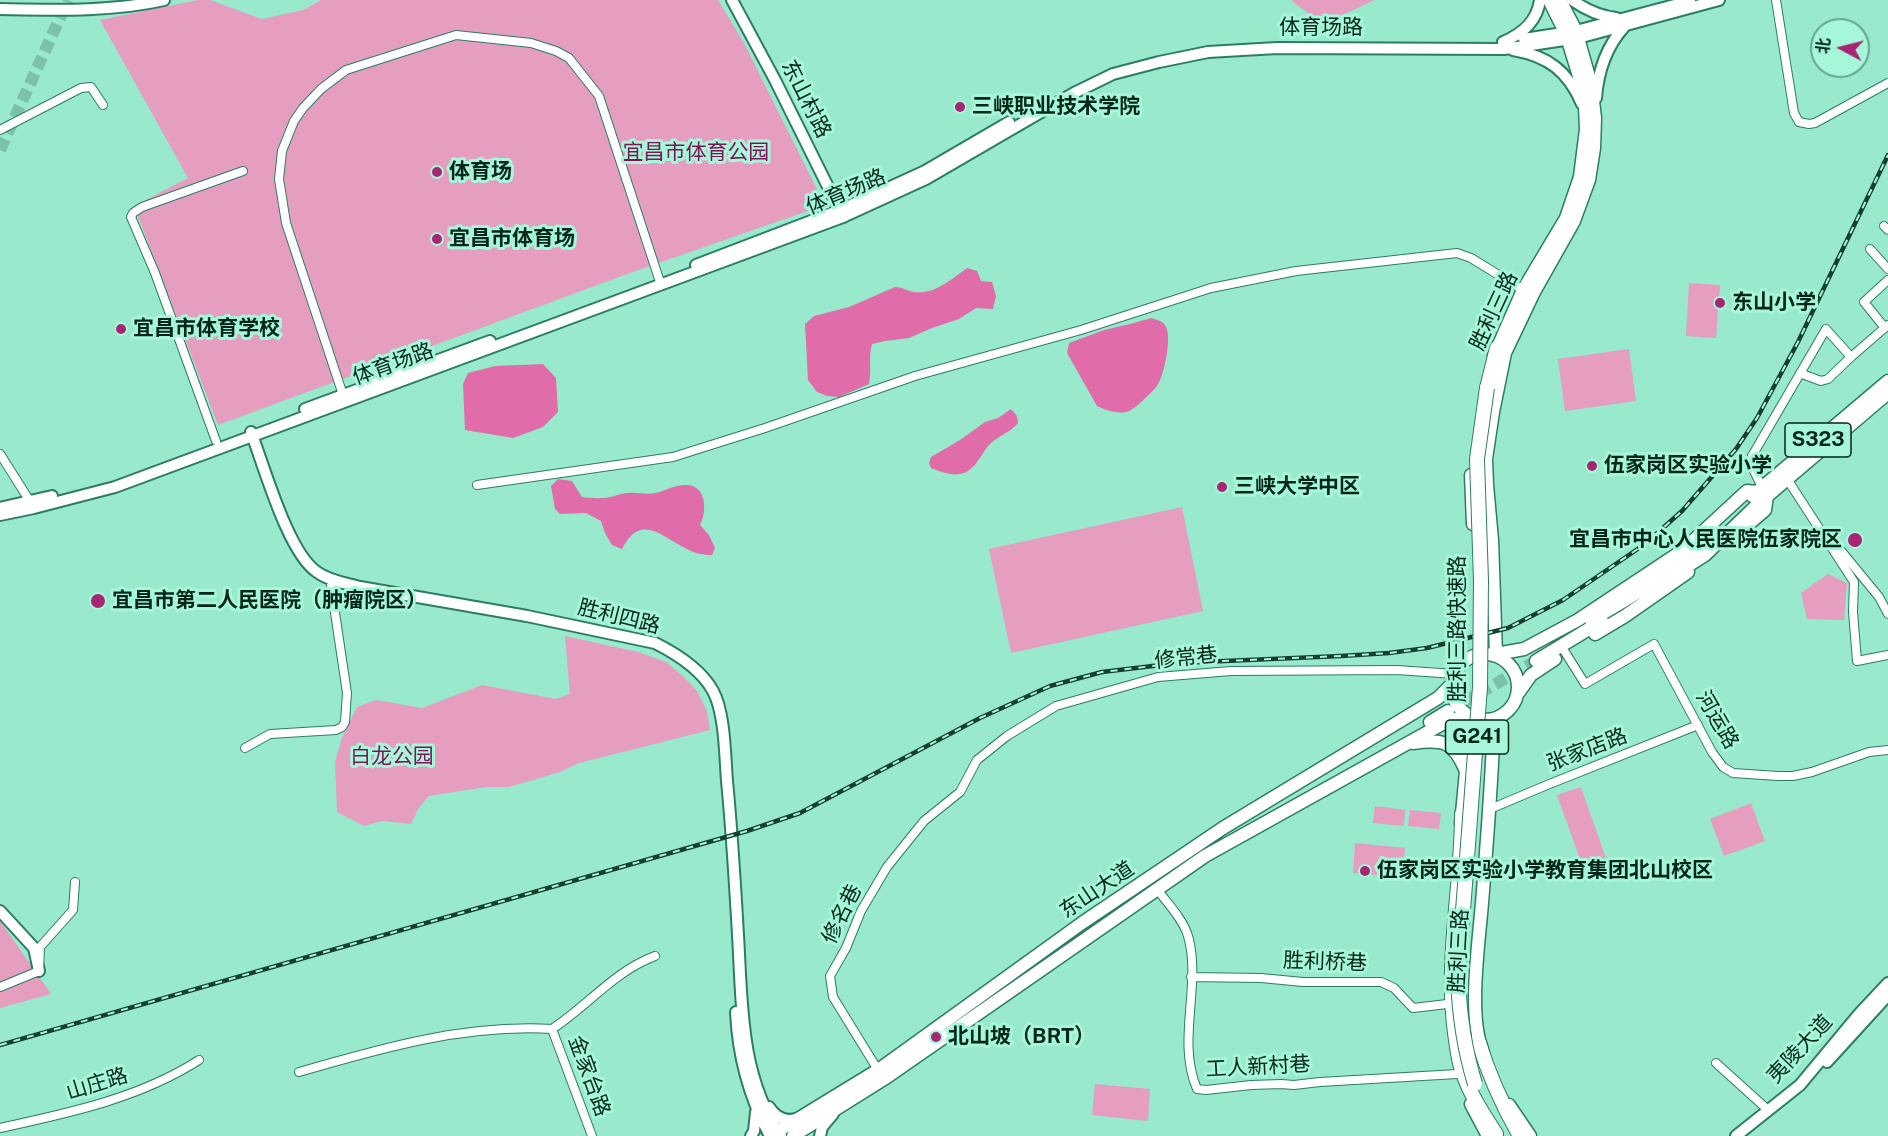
<!DOCTYPE html>
<html>
<head>
<meta charset="utf-8">
<style>
  body { margin:0 }
  #map { position:relative; width:1888px; height:1136px; overflow:hidden; background:#99e9cc; font-family:"Public Sans","Noto Sans SC",sans-serif }
  canvas { display:block }
  .north { position:absolute; left:1810px; top:18px; width:60px; height:60px; box-sizing:border-box; background:#a6f7d9; border:2px solid #65a38d; border-radius:50%; rotate:277deg; font-size:16px; font-weight:700; line-height:24px; text-align:center; color:#03261c }
  .north::after { content:''; display:block; margin:auto; width:21px; height:27px; background:#a72673; clip-path:polygon(50% 0,100% 100%,50% 72%,0 100%) }
</style>
</head>
<body>
<div id="map">
<canvas width="1888" height="1136"></canvas>
<div class="north">北</div>
</div>
<script>
const ctx = document.querySelector('canvas').getContext('2d');
ctx.lineJoin = 'round';
function paint(path, color) {
  ctx.fillStyle = color;
  ctx.fill(path, 'evenodd');
}
function trace(path, color, width, dash) {
  ctx.strokeStyle = color;
  ctx.lineWidth = width;
  ctx.lineCap = dash ? 'butt' : 'round';
  ctx.setLineDash(dash || []);
  ctx.stroke(path);
}
function label(font, color, halo, rows, align = 'center') {
  ctx.font = font + ' "Public Sans","Noto Sans SC",sans-serif';
  ctx.lineWidth = 6;
  ctx.setLineDash([]);
  ctx.textBaseline = 'middle';
  ctx.strokeStyle = halo;
  ctx.fillStyle = color;
  for (const [text, x, y, turn = 0] of rows) {
    ctx.save();
    ctx.translate(x, y);
    ctx.rotate((+turn || 0) * Math.PI / 180);
    ctx.textAlign = isNaN(turn) ? turn : align;
    if (halo) ctx.strokeText(text, 0, 0);
    ctx.fillText(text, 0, 0);
    ctx.restore();
  }
}
const green = new Path2D(`
  M198,0H210L262,19L303,10L321,0H718L744,43L825,205L630,273L218,425L134,206L188,178L100,20Z
  M1291,0H1375L1318,26C1309,9 1304,12 1291,0Z
  M1689,283L1720,285L1716,338L1686,336Z
  M1629,349L1636,401L1565,411L1558,359Z
  M1182,507L1203,611L1011,653L989,549Z
  M1828,574L1847,583L1844,620L1807,619L1801,593Z
  M565,636L638,652L666,662L683,676L697,691L707,711L710,730L579,763L560,772L509,787H486L429,796L418,809L411,824L382,821L364,826L337,812L335,762L342,738L357,707L376,700L422,708L482,685L556,699L570,694Z
  M1581,787L1608,864L1585,873L1557,795Z
  M1751,803L1765,841L1724,856L1710,819Z
  M1375,806L1405,810L1404,826L1373,823Z
  M1410,810L1441,813L1439,829L1408,826Z
  M1355,843L1405,848L1402,877L1353,873Z
  M0,921L51,994L0,1008Z
  M1095,1084L1150,1089L1148,1121L1092,1115Z`);
const forest = new Path2D(`
  M967,268L977,271L981,281L992,282L996,296L993,309L976,308L959,319L932,328L909,338L885,341L872,344C868,357 872,370 869,384L839,397L827,396L817,392L808,380L805,324L814,316L849,307L895,287C903,287 907,291 914,292C934,295 952,279 967,268Z
  M1151,318C1158,320 1163,321 1166,327C1172,338 1164,376 1157,386C1152,392 1135,409 1129,411C1118,415 1106,410 1097,406L1067,353L1069,343L1104,330L1134,323Z
  M543,364L556,378L558,412L543,427L513,438L465,430L463,384L468,373L495,366Z
  M1011,409L1017,416L1018,423C1010,433 997,436 988,446C984,451 981,457 977,462C964,480 949,475 931,468L929,463L931,457L960,440L985,422L998,418Z
  M558,479L572,481L582,497C590,498 601,499 610,497C616,496 621,493 628,493C637,492 647,495 655,493C666,491 675,484 687,485C707,486 707,512 700,525L709,535L715,548L712,555C702,555 694,553 685,548C668,540 646,518 630,537C627,540 624,545 622,549L612,545L605,533L601,521L586,513L560,514L555,509L551,486Z`);
const primaryTunnel = new Path2D(`
  M0,150L68,0
  M1448,711L1536,661`);
const minor = new Path2D(`
  M1776,0L1794,113L1799,122L1809,124L1815,123L1888,83
  M0,130L81,88L91,87L103,105
  M1884,226L1888,230
  M1870,249L1888,269
  M1885,328L1864,302L1888,280
  M1851,357L1888,325
  M343,395L286,223L279,179L282,151L294,121L303,108L321,89L346,70L456,35L531,43L556,51L569,58L599,96L659,279
  M216,441L155,273L131,217L133,213L142,207L243,171
  M0,454L31,503
  M1787,479L1854,582L1853,612L1857,661L1888,655
  M477,485L673,457L765,428L915,376L1081,330L1211,288L1296,271L1457,253L1471,258L1523,290
  M1762,487L1753,469L1752,456L1826,329L1851,357L1828,379L1821,381L1802,374
  M1833,541L1879,597L1888,614
  M1565,652L1585,684L1654,644L1712,752L1723,767L1733,773L1778,776H1793L1812,772L1869,752L1888,750
  M245,748L270,734L336,730L342,727L345,722L347,693L331,586
  M1490,809L1547,785L1698,725
  M1157,889C1167,903 1183,919 1188,936C1202,984 1176,1041 1197,1089L1206,1090L1251,1085L1281,1084L1294,1085L1320,1082L1457,1074
  M1191,977L1261,978L1303,982H1381L1394,988L1413,1008L1447,1004
  M0,987L39,971L40,947L73,910L75,882
  M552,1029L592,1136
  M1716,1063L1768,1110
  M878,1070L833,997L830,976L846,948L861,911L887,867L924,821L960,792L977,760L1007,736L1056,706L1158,677L1231,671L1397,670L1455,674
  M299,1072C382,1048 465,1024 552,1029C589,1005 613,972 655,956
  M0,1128C69,1113 140,1098 199,1060`);
const tertiary = new Path2D(`
  M732,0L775,80L843,217
  M0,9C55,10 111,12 164,0
  M0,911L34,948L39,971`);
const secondary = new Path2D(`
  M1572,0C1586,10 1599,16 1616,18
  M1524,39L1576,31L1690,1
  M1503,42C1522,34 1537,22 1540,0
  M1513,50C1548,56 1568,71 1582,104
  M1596,98C1598,72 1607,46 1624,27
  M696,265L840,210L925,171L1009,122
  M305,409L490,341
  M251,432C264,466 288,553 317,572C329,581 346,583 360,587L527,616L655,643C677,654 701,669 713,691C725,713 725,756 727,781C732,832 735,883 738,935C742,1004 740,1077 781,1136
  M0,508L52,496
  M0,515L34,508L115,487L843,217L926,179L1074,93L1113,74L1159,62L1208,52L1277,48L1504,49L1578,38L1719,0
  M736,1012C738,1056 749,1097 770,1136
  M1827,1062L1888,995
  M769,1107C776,1118 786,1123 799,1118
  M751,1136L754,1131L756,1112
  M820,1136L822,1127L833,1114
  M1736,1136L1800,1085L1859,1014L1888,983`);
const primary = new Path2D(`
  M1560,0L1576,31L1591,84L1595,118L1594,148L1589,180L1574,221L1534,292L1505,353L1493,412L1486,459L1487,485L1492,540L1496,654L1524,649L1578,620L1682,551L1747,491L1757,492
  M1494,356L1523,290L1566,218L1580,177L1586,129L1585,107L1582,86L1566,34L1549,0
  M1471,475L1473,524
  M1752,496L1888,381
  M1744,528L1765,510L1767,496
  M1677,573L1705,555L1758,504L1888,393
  M1591,620C1627,600 1665,577 1695,549
  M1595,634L1625,616L1688,572
  M1452 687a33 33 0 1 1 66 0a33 33 0 1 1-66 0Z
  M1536,661L1602,621
  M1519,692L1531,675L1555,659
  M1430,722L1448,711
  M1413,743C1443,739 1453,741 1465,769
  M1461,824L1471,718
  M1482,1049C1468,1015 1479,941 1482,903C1487,842 1492,781 1494,719
  M1471,1104L1488,1136
  M1509,1105L1530,1136
  M770,1136L878,1070L1082,923L1223,828L1438,698L1452,684
  M793,1136L884,1079L1205,856L1444,723L1467,715`);
const trunk = new Path2D(`
  M1487,388L1497,348
  M1462,814C1462,887 1445,959 1455,1033C1457,1046 1458,1061 1463,1073C1471,1096 1483,1114 1496,1134
  M1478,1040C1489,1076 1501,1103 1520,1136`);
const rail = new Path2D(`
  M0,1045L747,831L800,813L980,718L1050,686L1102,672L1178,663L1341,656L1389,653L1427,648L1508,628L1563,600L1645,544L1682,511L1736,449L1757,418L1798,342L1888,155`);
const trunkBridge = new Path2D(`
  M1475,1084C1464,1048 1459,1013 1458,976L1480,687L1481,581L1477,459L1487,388`);
const markers = [
  [960,107,6,"#a72673"],
  [437,172,6,"#a72673"],
  [437,239,6,"#a72673"],
  [1720,303,6,"#a72673"],
  [121,329,6,"#a72673"],
  [1592,466,6,"#a72673"],
  [1222,487,6,"#a72673"],
  [1855,540,8,"#a72673"],
  [98,601,8,"#a72673"],
  [1365,871,6,"#a72673"],
  [936,1037,6,"#a72673"]
];
const shields = [
  [1818,440,66],
  [1477,737,63]
];
const shieldNames = [
  ["S323",1818,440],
  ["G241",1477,737]
];
const streetNames = [
  ["体育场路",1321,28],
  ["东山村路",806,99,63],
  ["体育场路",846,192,-23],
  ["胜利三路",1494,311,-65],
  ["体育场路",393,364,-20],
  ["胜利四路",619,617,14],
  ["胜利三路快速路",1458,629,-90],
  ["修常巷",1186,658,-6],
  ["河运路",1717,720,60],
  ["张家店路",1587,750,-21],
  ["东山大道",1097,890,-34],
  ["修名巷",842,914,-64],
  ["胜利三路",1459,951,-87],
  ["胜利桥巷",1325,962,2],
  ["夷陵大道",1800,1049,-47],
  ["工人新村巷",1258,1067,-3],
  ["金家台路",589,1076,70],
  ["山庄路",97,1084,-17]
];
const poiNames = [
  ["三峡职业技术学院",972,107],
  ["体育场",449,172],
  ["宜昌市体育场",449,239],
  ["东山小学",1732,303],
  ["宜昌市体育学校",133,329],
  ["伍家岗区实验小学",1604,466],
  ["三峡大学中区",1234,487],
  ["宜昌市中心人民医院伍家院区",1842,540,"right"],
  ["宜昌市第二人民医院（肿瘤院区）",112,601],
  ["伍家岗区实验小学教育集团北山校区",1377,871],
  ["北山坡（BRT）",948,1037]
];
const parkNames = [
  ["宜昌市体育公园",696,153],
  ["白龙公园",392,757]
];
paint(green, '#e59dc0');
paint(forest, '#e06daa');
trace(primaryTunnel, '#7bc2a9', 12, [12, 6]);
trace(minor, '#2b7d64', 10);
trace(tertiary, '#2b7d64', 14);
trace(secondary, '#2b7d64', 14);
trace(primary, '#2b7d64', 15);
trace(trunk, '#2b7d64', 16);
trace(minor, '#fff', 8);
trace(tertiary, '#fff', 10);
trace(secondary, '#fff', 10);
trace(primary, '#fff', 12);
trace(trunk, '#fff', 14);
trace(rail, '#163f32', 4.5);
trace(rail, '#a6f7d9', 2, [7]);
trace(trunkBridge, '#2b7d64', 16, []);
trace(trunkBridge, '#fff', 14);
for (const [x, y, r, color] of markers) {
  const dot = new Path2D();
  dot.arc(x, y, r, 0, 2 * Math.PI);
  ctx.fillStyle = color;
  ctx.fill(dot);
  trace(dot, '#a6f7d9', 2);
}
for (const [x, y, w] of shields) {
  const box = new Path2D();
  box.roundRect(x - w / 2, y - 17, w, 34, 4.5);
  ctx.fillStyle = '#a6f7d9';
  ctx.fill(box);
  trace(box, '#03261c', 1.5);
}
label('bold 20px', '#03261c', null, shieldNames);
label('21px', '#03261c', '#a6f7d9', streetNames);
label('bold 21px', '#03261c', '#a6f7d9', poiNames, 'left');
label('21px', '#7d1454', '#a6f7d9', parkNames);
</script>
</body>
</html>
